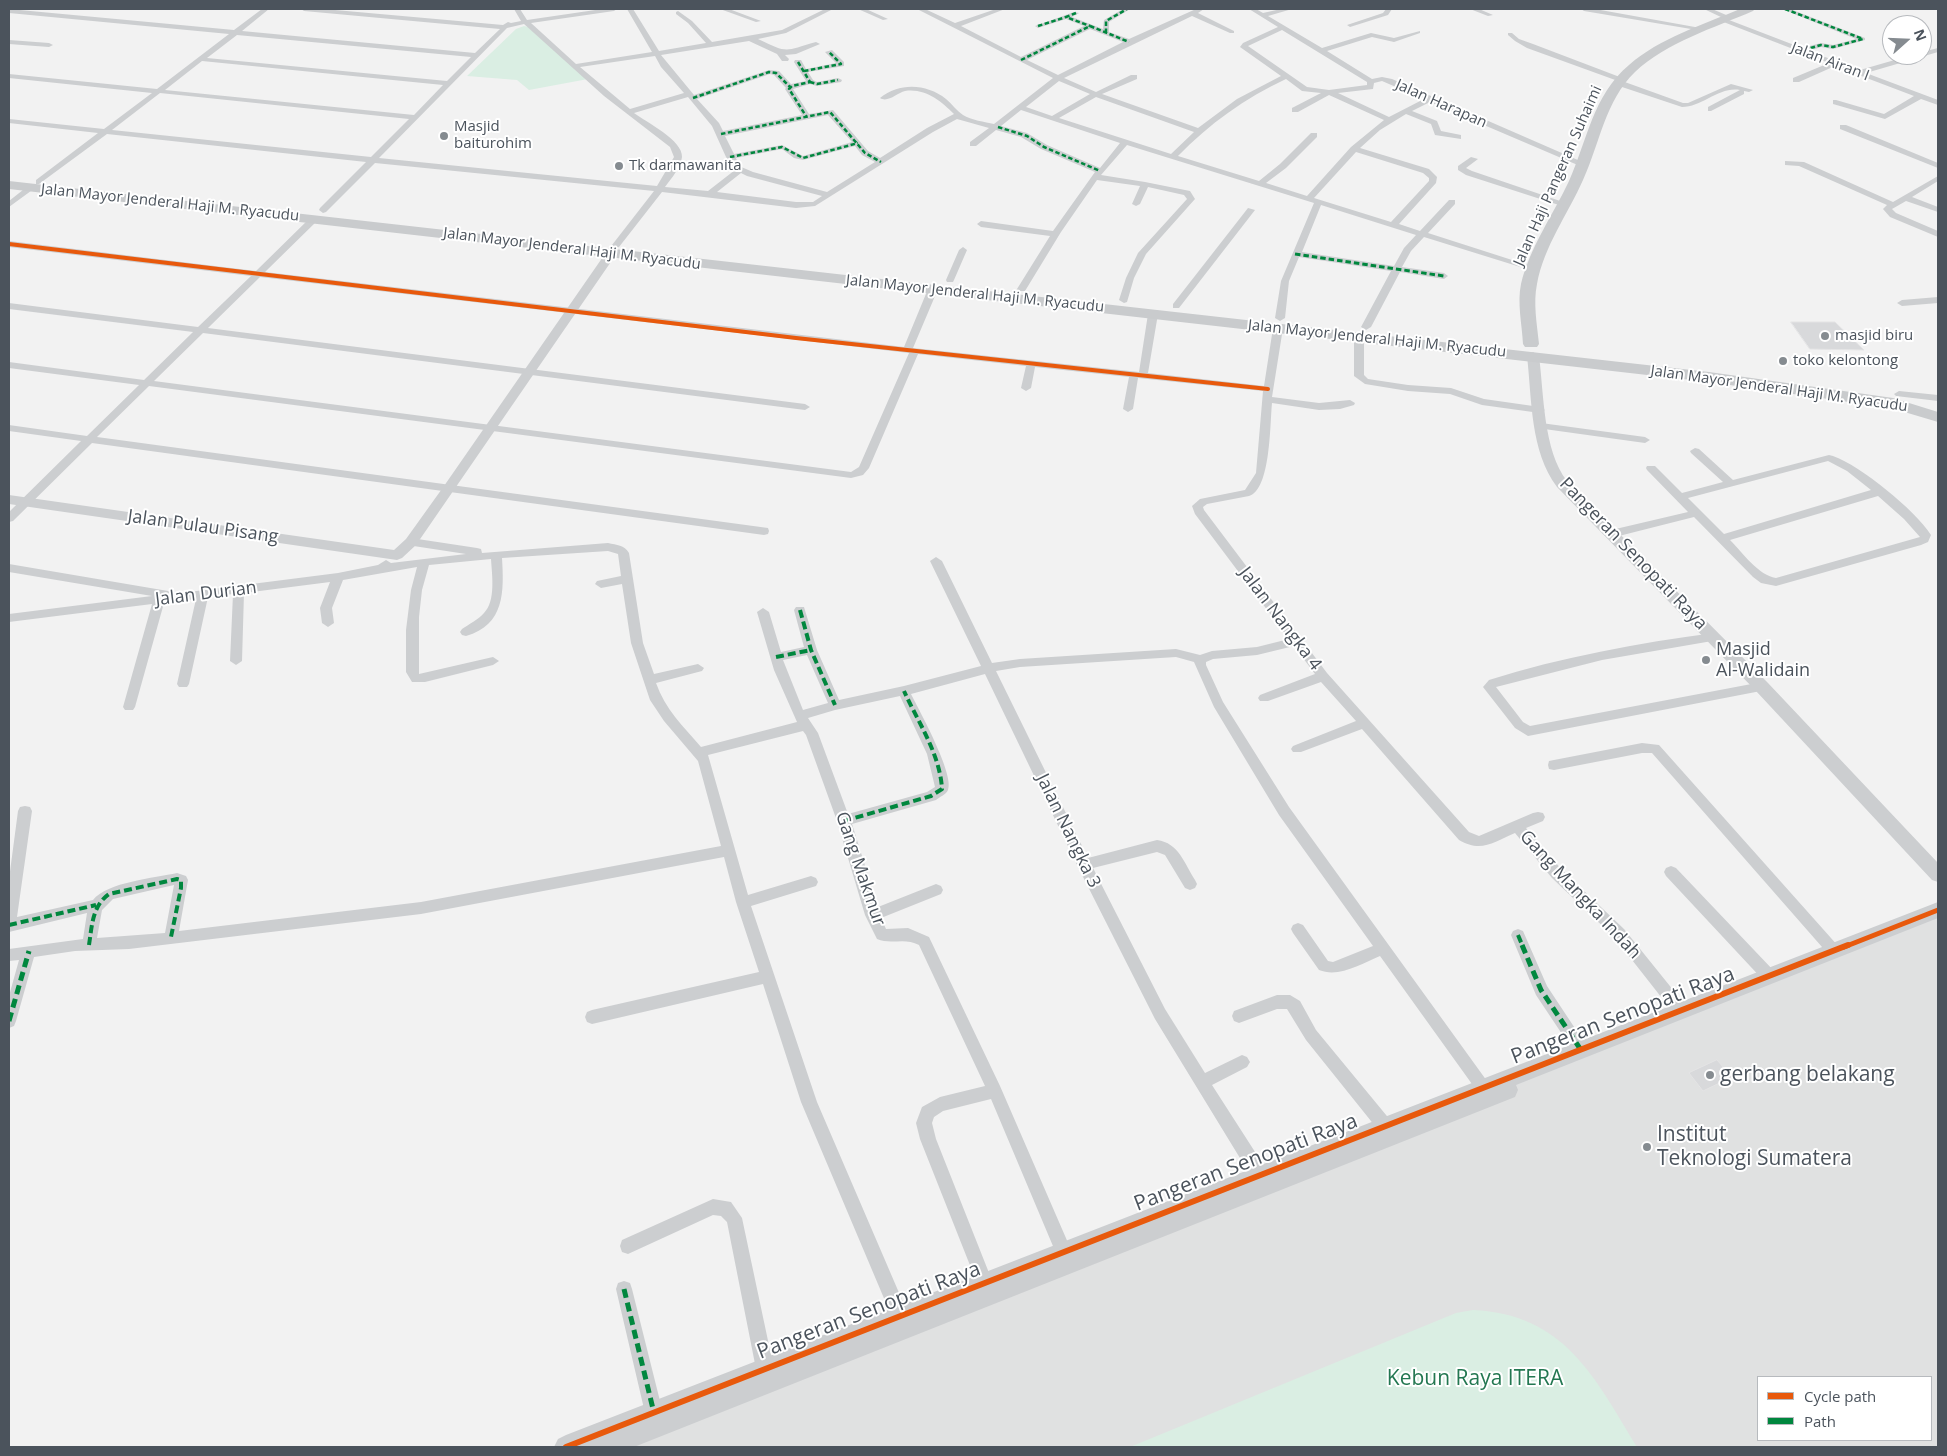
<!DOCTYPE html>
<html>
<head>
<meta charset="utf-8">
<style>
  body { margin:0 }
  #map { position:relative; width:1947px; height:1456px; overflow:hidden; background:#f2f2f2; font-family:"Open Sans",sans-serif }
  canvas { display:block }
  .frame { position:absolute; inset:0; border:10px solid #4b535c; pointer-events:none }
  .legend { position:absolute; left:1757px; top:1376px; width:175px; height:65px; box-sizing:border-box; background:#fff; border:1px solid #b7babe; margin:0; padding:6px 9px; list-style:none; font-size:15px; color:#4b535c }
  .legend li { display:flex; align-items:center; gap:10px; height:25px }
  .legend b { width:25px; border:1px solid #b7babe }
  .north { position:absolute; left:1882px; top:15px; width:50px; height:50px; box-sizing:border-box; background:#fff; border:1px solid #b7babe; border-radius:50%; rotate:70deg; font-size:14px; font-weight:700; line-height:20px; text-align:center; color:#4b535c }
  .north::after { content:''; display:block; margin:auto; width:18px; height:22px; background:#858b90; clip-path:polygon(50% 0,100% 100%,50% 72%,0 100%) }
</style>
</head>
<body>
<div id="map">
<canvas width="1947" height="1456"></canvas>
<div class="frame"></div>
<ul class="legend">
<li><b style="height:6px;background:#e8590c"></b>Cycle path</li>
<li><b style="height:6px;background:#00873e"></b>Path</li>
</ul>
<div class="north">N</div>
</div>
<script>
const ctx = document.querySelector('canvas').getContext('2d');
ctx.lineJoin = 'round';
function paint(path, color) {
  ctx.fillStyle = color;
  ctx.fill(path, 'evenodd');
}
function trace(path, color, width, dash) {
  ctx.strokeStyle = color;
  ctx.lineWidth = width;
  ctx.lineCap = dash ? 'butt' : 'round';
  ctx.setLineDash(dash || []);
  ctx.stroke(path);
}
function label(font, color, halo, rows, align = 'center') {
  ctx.font = font + ' "Open Sans",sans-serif';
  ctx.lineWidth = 4;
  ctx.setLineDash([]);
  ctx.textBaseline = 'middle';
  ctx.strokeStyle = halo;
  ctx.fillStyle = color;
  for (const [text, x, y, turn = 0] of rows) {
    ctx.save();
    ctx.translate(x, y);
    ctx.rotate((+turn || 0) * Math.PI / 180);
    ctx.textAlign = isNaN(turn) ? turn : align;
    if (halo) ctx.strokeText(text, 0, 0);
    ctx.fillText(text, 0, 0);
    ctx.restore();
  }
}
const education = new Path2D(`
  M1938,916V1447H595ZM1758,1377H1931V1440H1758Z`);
const green = new Path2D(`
  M524,26L528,27L588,79L529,90L517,80L467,76L516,29Z
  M1473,1310C1565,1314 1595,1378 1637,1447H1130L1456,1313Z`);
const building = new Path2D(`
  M1791,322H1835L1864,350L1810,349Z
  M1717,1060L1732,1077L1703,1091L1689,1073Z`);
const minor = new Path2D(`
  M9,9L234,30L262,9H269L242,31L475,53L500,29L304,11L301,9H324L503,25L508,22L511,23L521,21L514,9H520L527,20L602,9H617L614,11L531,23L576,64L652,52L627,9H633L659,51L706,43L688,23L676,14V12L678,11L692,21L712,42L782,30L825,9H833L786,33L758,39C789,54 784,51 816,42L820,44L796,54L785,55L789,59L788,61H782L777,54L749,41L661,55L694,95L769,70L779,71L791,84L806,81L794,62L795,60H801L806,69L836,63L825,52L832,50L844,62V66L808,72L813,80L817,82L838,78L842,80L841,82L817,86L810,84L793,89L809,114L833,110L868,151L880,158L927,128L954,114C941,101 925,88 905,91C897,93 888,103 880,98C900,82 927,84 946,99C952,104 957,111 963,115C971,120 985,122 994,124L1053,78L917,9H925L955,23L996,9H1005L961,26L1021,57L1084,26L1066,19L1038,28L1035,26L1074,12L1079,13L1072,17L1103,29L1104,20L1123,9H1130L1109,22V32L1129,39L1196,9H1204L1198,13L1234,31V33H1230L1192,16L1064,78L1096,92L1131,75H1137V79L1102,94L1198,128L1237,99L1281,76L1240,47L1243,43L1278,27L1249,9H1256L1263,13L1281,9H1292L1268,16L1322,48L1371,33L1394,38L1420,31V33L1394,42L1372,37L1327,51L1372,79L1382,77L1392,79L1587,164L1580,166L1430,102L1412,111L1437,121L1441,131L1461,135V139L1435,135L1431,124L1406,114L1380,130L1360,148L1429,169L1437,177L1436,183L1399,224L1420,231L1449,200H1455V204L1428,233L1537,268L1533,271L1530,270L1424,237L1411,251L1402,267L1444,273L1448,276L1444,279L1400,272L1371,327L1366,330L1361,327L1391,271L1299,257L1289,281L1285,318L1280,321L1275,318L1281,281L1314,203L1127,145L1101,175L1145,182L1190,191L1195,199L1146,254L1134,278L1127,302L1124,303L1119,300L1126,278L1138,253L1187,199L1184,195L1148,187L1140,204L1136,206L1132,204L1140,186L1097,180L1061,232L1025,291H1019L1017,289L1050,236L981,227L977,224L981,221L1053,231L1095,172L1041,149L1021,137L996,130L976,146H970V142L989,128L957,119L933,132L815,206L796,208L662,192L619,247L616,248L612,245L654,191L375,163L326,212L323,213L319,210L320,208L366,162L107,134L39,184H36V180L98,133L9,123V119L104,129L152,93L9,78V74L157,89L229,34L9,13ZM524,24L604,96L670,147L674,157L657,186L379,158L507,28ZM1090,29L1123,42L1058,75L1027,60ZM1282,30L1367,82V85L1329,90L1307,87L1248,46ZM237,35L471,57L447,81L207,58ZM655,56L661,67L684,93L630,109L580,67ZM202,61L443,85L414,115L165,90ZM770,74L774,75L786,88L785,89L802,115L723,131L719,123L697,99ZM1286,79L1302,91L1321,93L1292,108V112H1298L1329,95L1384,120L1351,147L1307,196L1266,183L1286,168L1317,137V133H1311L1280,164L1259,181L1178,156C1209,124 1245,98 1286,79ZM1059,81L1090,94L1052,116L1026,107ZM1382,81L1424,99L1389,117L1338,93L1373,89L1374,83ZM160,93L409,119L371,157L112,130ZM688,97L712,126L726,157L735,170L708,191L665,187C671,179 681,167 682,157C683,140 646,122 634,113ZM1096,97L1194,132L1171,154L1059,118ZM1021,110L1120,143L1100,168L1047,145L1027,133L1001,126ZM828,115L852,142L803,156L782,145L734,154L725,136ZM855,146L862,155L875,162L827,192L753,172L739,166L736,158L782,149L794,158L803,160ZM1356,152L1423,173L1429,178V181L1391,222L1314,198ZM741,173L747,176L822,196L813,202H796L717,192ZM1321,205L1416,235L1404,248L1394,266L1302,252Z
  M720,9H729L761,21L756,22Z
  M858,9H866L888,19L883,20Z
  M1386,9H1392L1388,15L1350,27L1347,25L1383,13Z
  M1470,9H1479L1493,15L1488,16Z
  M1581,9H1595L1706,29L1703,31L1584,11Z
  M1704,9H1712L1731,17L1732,18L1729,20L1802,48L1821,43L1833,45L1856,39L1782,9H1790L1865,38V40L1833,49L1821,47L1809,51L1860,70L1912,55H1922V52L1938,48V52L1866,73L1938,100V105L1921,99L1885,119L1833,104V100H1836L1884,114L1914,96L1835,66L1799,82H1793V78L1829,63L1721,21L1720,20L1723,18Z
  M1508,33H1512L1519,39L1533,44L1625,79L1618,81L1527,48L1515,41L1508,35Z
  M9,40L49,43L53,45L49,47L9,44Z
  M1616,81H1622L1683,103H1688L1731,84L1753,90L1749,92L1744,91V94L1711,111H1708V107L1740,90C1720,86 1702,107 1682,107L1616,85Z
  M1840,125H1846L1938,163V168L1840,129Z
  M1471,157L1478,159L1466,168L1472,171L1569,204L1562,206L1466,175L1458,170V166Z
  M1785,161L1804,162L1893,202L1938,176V181L1912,197L1938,207V212L1906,201L1892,209L1896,213L1938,231V237L1890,217L1883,209L1887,205L1799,166L1785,165Z
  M28,186L35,188L9,207V201Z
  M1248,208L1255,210L1179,308H1173V304Z
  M314,216L318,219L317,221L265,272L904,347L928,289L933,286L938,289L913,348L1139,372L1148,314L1153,311L1158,314L1148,373L1264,386L1273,328L1278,325L1281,326L1283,328L1272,397L1319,403L1350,400L1355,403L1354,405L1340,409L1319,410L1272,403C1270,422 1271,490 1249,496L1207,504L1203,507L1204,510L1327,673L1469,832L1479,836L1533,813L1538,812L1543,813L1545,817L1543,821L1526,828L1562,870L1624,929L1686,1006L1688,1011L1686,1016L1681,1018L1676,1016L1614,937L1552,878L1515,833C1494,842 1481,853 1459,840L1362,729L1301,752H1293L1291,749L1293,746L1356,721L1321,682L1268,701H1260L1258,698L1260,695L1315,674L1294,646L1257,655L1213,659L1206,662V665L1223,702L1289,807L1492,1088L1495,1093L1492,1098L1487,1100L1482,1098L1380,956C1361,964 1339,978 1319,970L1293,933L1291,929L1293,925L1298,923L1303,925L1328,961L1333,962L1373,946L1279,815L1214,707L1194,662L1176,657L1020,667L996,671L1088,858L1157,840C1179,843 1184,863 1195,880L1197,884L1195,888L1190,890L1185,888L1165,855L1157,852L1093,868L1165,1009L1205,1073L1242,1055L1247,1057L1250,1062L1247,1067L1212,1085L1266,1169L1268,1175L1266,1181L1260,1183L1254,1181L1155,1019L1077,865L985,674L911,694C919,710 955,775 948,790C946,795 939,797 936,800L852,824L878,907L936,884L941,886L943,890L941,894L881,918L886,929L908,928L929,937L1000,1086L1072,1252L1070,1258L1064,1260L1058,1258L991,1099L943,1111L934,1117L932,1123L936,1139L993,1283L991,1289L985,1291L979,1289L977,1283L920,1139L916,1123L922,1107L940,1097L985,1086L919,945C905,937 891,945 877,939L865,915L837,821L806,735L803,731L708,755L748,895L811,876L816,878L818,882L816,886L751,906L817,1102L909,1316L906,1322L900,1325L894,1322L801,1102L763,984L592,1024L587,1022L585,1017L587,1012L592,1010L759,972L736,902L724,857L421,914L129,949L75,951L34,957L16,1021L14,1026L9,1028V996L19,960L9,961V949L83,939L87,913L9,932V879L18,811L20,807L25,806L30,807L32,811L17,917L93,900C107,882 155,878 177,873L186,876L188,880L179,931L421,902L721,846L698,761L664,721L650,700L631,643L622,584L601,588L595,584L597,581L621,576L618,554L608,551L502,558C504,591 505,625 466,636L462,635L460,632L462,629C469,624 478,620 484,613C496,601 492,575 491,559L429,565L422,590L419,617V674L493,657L499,661L493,665L425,682H412L406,672V630L411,590L417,567L343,580L332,608L334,623L328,627L322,623L320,608L330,582L244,593L242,661L236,665L230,661L233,594L208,597L189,684L187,687H179L177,684L196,599L164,603L135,707L133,710H125L123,707L152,604L9,622V614L152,596L9,572V564L168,591L173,594L338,573L378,565L386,560L391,563L466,554L407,545L405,542L407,539L411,538L477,548L481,549L482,553L608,543C617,545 624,545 629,553L643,643L654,674L698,664L704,668L702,671L656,683C665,709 683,726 701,747L797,722L774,670L757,612L763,608L769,612L781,652L804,647L794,610L796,607H804L817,650L839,700L904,686L981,666L930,561L936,557L942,561L992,663L1020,659L1176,649L1200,655L1212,651L1257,647L1289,639L1195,514L1192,506L1200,499L1245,490L1256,473L1263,391L1138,378L1133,409L1128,412L1123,409L1129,377L1035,367L1031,388L1026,391L1021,388L1026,366L918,354L869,468L863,475L851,478L149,386L97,437L768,528L769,531L768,534L764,535L92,443L13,521L9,522V512L81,441L9,431V425L87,436L139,385L9,368V362L144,380L193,332L9,309V303L198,327L251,276L9,247V241L256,271L311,217ZM260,277L909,353L859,467L851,472L154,381L203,333L805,410L810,407L805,404L208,328ZM807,655L828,703L803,710L783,660ZM900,696L927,754L935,787L927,792L848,814L818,733L808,718L835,710ZM174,885L165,933L97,938L102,910L113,899Z
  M963,247L967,250L954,280L953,282H947L946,280L959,250Z
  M1938,297V303L1902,306L1897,303L1902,300Z
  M1359,334L1364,337V375L1368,379L1408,385L1451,388L1484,399L1540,407L1545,410L1540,413L1482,405L1450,394L1408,391L1365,384L1354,376V337Z
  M1899,391L1938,395V401L1896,396L1894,394Z
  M1541,423L1645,437L1650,440L1645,443L1537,428L1536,426Z
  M1695,448L1699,449L1733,480L1829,455L1833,456C1861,466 1915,510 1931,535L1928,542L1921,545L1776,586L1761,583L1753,577L1694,517L1611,538L1607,537L1606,534L1607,531L1688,512L1647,470L1646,468L1647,466H1655L1682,493L1723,482L1691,453L1690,451ZM1828,461L1847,471L1871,490L1724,534L1688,498ZM1878,496L1904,519L1920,537L1776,578C1758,575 1743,553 1730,540Z
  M1714,633L1718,634L1720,637L1718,640L1602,660L1496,687L1523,722L1530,726L1762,682L1766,684L1768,687L1766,690L1528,736L1515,728L1483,687L1489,680C1562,657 1638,643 1714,633Z
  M1642,743L1659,745L1839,947L1841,951L1839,955L1834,957L1829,955L1652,753H1642L1554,770L1549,769L1548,765L1549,761L1554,760Z
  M1671,866L1676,868L1774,971L1776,976L1774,981L1769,982L1764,981L1666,876L1664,872L1666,868Z
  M1518,929L1523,931L1547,986L1586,1045L1589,1050L1586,1055L1581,1057L1576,1055L1536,995L1511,935L1513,931Z
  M1277,995H1290L1300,1001L1316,1030L1391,1121L1393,1126L1391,1131L1385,1134L1379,1131L1306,1040L1287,1009H1277L1239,1023L1234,1021L1232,1016L1234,1011Z
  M713,1199L731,1202L742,1218L774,1369L771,1375L765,1378L759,1375L756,1369L727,1222L721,1216L713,1215L628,1254L622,1252L620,1246L622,1240Z
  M624,1281L630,1283L632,1289L663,1413L660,1419L654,1422L648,1419L645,1413L616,1289L618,1283Z`);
const tertiary = new Path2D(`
  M611,250L617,253L416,545L402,558L397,560L9,504V495L394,550L406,539L444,486L607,251Z
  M1533,352L1539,356C1544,394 1543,450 1567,481L1768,683L1938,863V882L1932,880L1756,691L1557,487C1530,451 1532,400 1527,356Z
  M1938,902V918L1516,1085L1518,1090L1515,1097L634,1447H554L558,1439L566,1435Z`);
const primary = new Path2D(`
  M1740,9H1755L1753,11C1714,28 1667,42 1635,72C1605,101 1600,143 1583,180C1568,214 1544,246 1537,284C1533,303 1537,324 1539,344L1537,347H1525L1523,344C1522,324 1517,303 1521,284C1530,247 1553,215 1569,181C1587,141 1593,95 1629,65C1660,38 1702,25 1740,9Z
  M9,181L1709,372L1893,398L1938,412V422L1891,408L1709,382L9,189Z`);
const quietFar3 = new Path2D(`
  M1785,9L1863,39L1833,47L1821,45L1800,51
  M1076,13L1066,17L1090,26
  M1038,26L1066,17
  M1106,33V21L1127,9
  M1021,60L1090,26L1129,42
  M798,62L810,82L792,86L789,89L806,116
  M804,71L841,64L829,52
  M810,82L817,84L838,80
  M693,98L769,72L776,73L790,87
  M998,127L1027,136L1044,147L1100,171
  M721,134L830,112L865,153L881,162
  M730,157L782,147L803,158L858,143`);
const quietFar2 = new Path2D(`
  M1295,254L1444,276`);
const quietFar1 = new Path2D(`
  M800,610L811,650L835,705
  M776,657L811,650
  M844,821L931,796L942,789C940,754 918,722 904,691
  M9,925L96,905
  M1518,935L1523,947
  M89,945C92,926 92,906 109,894L177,879L181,880V888L171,937`);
const quiet = new Path2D(`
  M1522,945L1541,990L1581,1050
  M9,1021L29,951
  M624,1289L654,1413`);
const cyclewayFar2 = new Path2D(`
  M9,244L796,338L1268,389`);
const cyclewayFar1 = new Path2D(`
  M1844,947L1938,910`);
const cycleway = new Path2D(`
  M566,1447L1848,945`);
const markers = [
  [444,136,5,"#858b90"],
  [619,166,5,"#858b90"],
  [1825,336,5,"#858b90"],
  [1783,361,5,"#858b90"],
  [1706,660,5,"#858b90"],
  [1710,1075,5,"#858b90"],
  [1647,1147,5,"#858b90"]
];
const farStreetnames = [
  ["Jalan Airan I",1830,62,21],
  ["Jalan Harapan",1441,104,24],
  ["Jalan Haji Pangeran Suhaimi",1558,176,-66],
  ["Jalan Mayor Jenderal Haji M. Ryacudu",170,203,6],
  ["Jalan Mayor Jenderal Haji M. Ryacudu",572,249,7],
  ["Jalan Mayor Jenderal Haji M. Ryacudu",975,294,6],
  ["Jalan Mayor Jenderal Haji M. Ryacudu",1377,339,6],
  ["Jalan Mayor Jenderal Haji M. Ryacudu",1779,389,8]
];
const farPoinames = [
  ["Masjid",454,127],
  ["baiturohim",454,144],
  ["Tk darmawanita",629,166],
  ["masjid biru",1835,336],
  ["toko kelontong",1793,361]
];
const streetNames = [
  ["Jalan Pulau Pisang",203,527,8],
  ["Pangeran Senopati Raya",1633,554,46],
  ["Jalan Durian",206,594,-7],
  ["Jalan Nangka 4",1280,619,53],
  ["Jalan Nangka 3",1068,831,64],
  ["Gang Makmur",860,869,71],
  ["Gang Mangka Indah",1580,895,47]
];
const poiNames = [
  ["Masjid",1716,650],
  ["Al-Walidain",1716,671]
];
const nearStreetnames = [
  ["Pangeran Senopati Raya",1623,1016,-21],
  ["Pangeran Senopati Raya",1246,1163,-21],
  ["Pangeran Senopati Raya",869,1311,-21]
];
const nearPoinames = [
  ["gerbang belakang",1720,1075],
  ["Institut",1657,1135],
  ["Teknologi Sumatera",1657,1159]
];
const nearParknames = [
  ["Kebun Raya ITERA",1475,1379]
];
paint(education, '#e0e1e1');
paint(green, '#daeee3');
paint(building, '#d8d9db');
trace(building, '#e4e4e5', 1);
paint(minor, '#ccced0');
paint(tertiary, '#ccced0');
paint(primary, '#c9cbcd');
trace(quietFar3, '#00873e', 2.5, [4.5, 2.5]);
trace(quietFar2, '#00873e', 3, [5.5, 3]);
trace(quietFar1, '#00873e', 4, [8, 4]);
trace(quiet, '#00873e', 5, [9, 5]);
trace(cyclewayFar2, '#e8590c', 4);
trace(cyclewayFar1, '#e8590c', 5);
trace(cycleway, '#e8590c', 6);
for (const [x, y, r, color] of markers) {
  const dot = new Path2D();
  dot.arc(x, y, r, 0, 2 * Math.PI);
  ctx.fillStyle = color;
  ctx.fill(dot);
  trace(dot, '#fff', 2);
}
label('15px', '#4b535c', '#fff', farStreetnames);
label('15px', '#4b535c', '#fff', farPoinames, 'left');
label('18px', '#4b535c', '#fff', streetNames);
label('18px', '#4b535c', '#fff', poiNames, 'left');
label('21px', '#4b535c', '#fff', nearStreetnames);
label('21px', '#4b535c', '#fff', nearPoinames, 'left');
label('21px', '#237751', '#fff', nearParknames);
</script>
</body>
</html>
